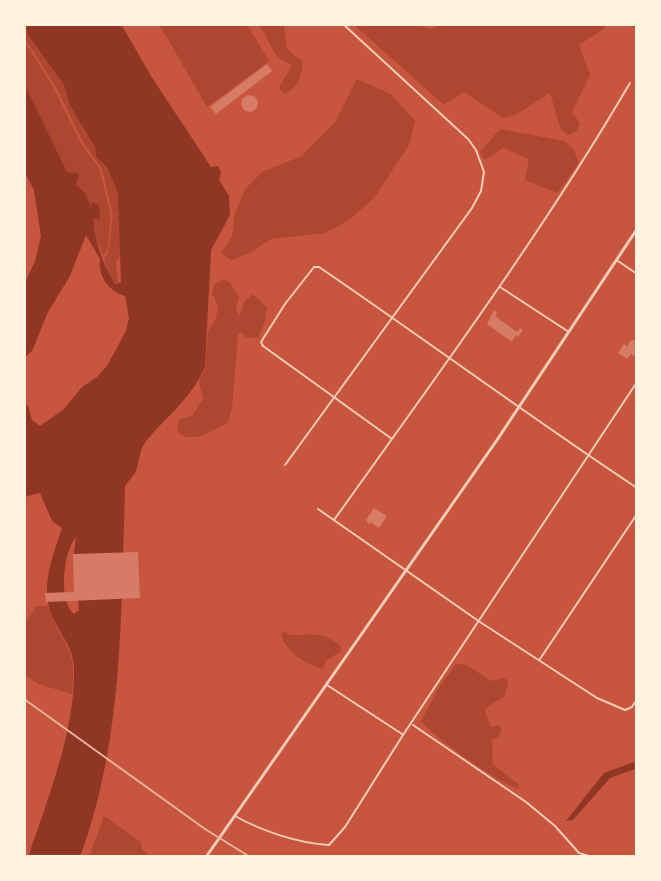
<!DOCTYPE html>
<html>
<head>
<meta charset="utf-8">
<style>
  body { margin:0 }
  #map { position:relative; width:661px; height:881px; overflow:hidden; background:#c8553d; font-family:"PT Sans",sans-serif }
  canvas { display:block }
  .frame { position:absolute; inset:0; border:26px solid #fff3e0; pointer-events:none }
</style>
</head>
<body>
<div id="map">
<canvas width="661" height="881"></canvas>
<div class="frame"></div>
</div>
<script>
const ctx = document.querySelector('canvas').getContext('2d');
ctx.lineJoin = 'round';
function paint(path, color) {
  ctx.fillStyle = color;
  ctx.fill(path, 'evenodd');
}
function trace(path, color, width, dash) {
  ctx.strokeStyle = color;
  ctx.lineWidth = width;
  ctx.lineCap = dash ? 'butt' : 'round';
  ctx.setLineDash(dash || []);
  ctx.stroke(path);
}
const green = new Path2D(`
  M159,24H247L269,61L207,107Z
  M259,24H284L287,49L302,61C304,74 296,90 284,94L279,88L292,65L277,57Z
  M353,24H417L430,29L442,24H605V28L579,45L590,75L572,112L580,123L577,131L568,135L561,130L550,93C533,102 522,115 503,118L464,92L444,105Z
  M24,29L64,85L70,106L95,147L96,157L107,167L118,193L121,221L120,256L116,262L118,283L109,280L104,258L108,254L113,215L102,169L84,144L57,89L24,37Z
  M24,41L52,85L82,145L99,168L111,216L107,252L103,255C98,242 89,232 94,218L100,220L99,205L92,202L91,209L76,185L78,176L67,172L24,83Z
  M357,79L391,94L415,121L409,145L374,198L349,220L325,233L271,239L248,254L231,260L221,253L232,237L235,212L246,188L262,172L302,156L335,122Z
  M500,129L564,141L573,148L579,163L557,193L525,180L529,159L503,148L485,160L480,152Z
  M223,279L230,282L239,298L236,307L238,316L241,313L244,302L253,294L267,307L265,321L259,337L246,338L241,332L238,334L232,409L228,422C213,431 191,446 177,431L179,419L192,416L203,399L199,381L205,368L208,332L216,318L218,306L212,293L215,284Z
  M36,606H48C61,646 78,645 72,694L38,684L24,674V626Z
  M284,631L289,635C310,635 326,631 341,647L340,652L327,660L322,669C305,664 285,651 281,634Z
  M456,664L467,665L491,681L504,678L508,681L505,696L486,708L485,712L491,727L498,725L502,730L499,737L492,740L493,764L518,784L519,789C497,782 437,740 421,721L440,686Z
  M104,816L141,842L142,849L151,857H89Z`);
const water = new Path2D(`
  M24,24H121L151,76L211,167L218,166L221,172L219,180L229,196L230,215L211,250L205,366C193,397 167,416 146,441C139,451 140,460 136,471C134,476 128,481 125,486C121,610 124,739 80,857H28C48,799 76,728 74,667C73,649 63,638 55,622C38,591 52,559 62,528L52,521L40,493L24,497V403L28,406L32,420L40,426L64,409L82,387L97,377L107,366L126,331L129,318L125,296C109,291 98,277 100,259L86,235L70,276L48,312L32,351L24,358V285L35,261L41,236L34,190L24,171V83L67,172L79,174L76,185L85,193L91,207L92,202L99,205L100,220L94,218C90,229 107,277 116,284L121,282L118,193L107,167L96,157L95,147L70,106L64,85L28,35ZM76,537L74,553L79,610L74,614C58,601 63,552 76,537Z
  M634,762L635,769L610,778L573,820L566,821L604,773Z`);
const building = new Path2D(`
  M267,64L272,71L216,114L210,107Z
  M248,95L254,96L258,101L257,108L251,112L245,111L241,105L242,99Z
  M494,310L497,313L495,316L517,332L520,328L523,330L518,337L516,335L512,342L487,324Z
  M632,339L637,343V358L631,354L627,359L618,353L624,344L627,346Z
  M374,508L387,516L379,528L370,522L369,525L366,520Z
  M138,552L140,598L46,602L45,593L74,592L73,554Z`);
const minor = new Path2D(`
  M618,261L637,274
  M500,287L569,332
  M392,439L263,346L261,342L285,304L314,267H319C426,340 530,417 637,488
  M285,465L472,208L481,191L484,172L476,150L468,139L343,24
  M318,509L480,622L597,698L625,710L632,707L637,699
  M334,520C436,377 541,235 630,83
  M540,659L637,514
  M327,685L402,734
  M413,725L526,802L555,826L579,853L592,857
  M235,816C262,831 297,843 329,845L345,827L403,735L637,382`);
const tertiary = new Path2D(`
  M206,857L497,440L637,229`);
const rail = new Path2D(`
  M24,699L205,829L250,857`);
paint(green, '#ae4732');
paint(water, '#8f3625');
paint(building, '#d67c66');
trace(minor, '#f1ccb7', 2);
trace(tertiary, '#f1ccb7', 3);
trace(rail, '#e9b49f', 2);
</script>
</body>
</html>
